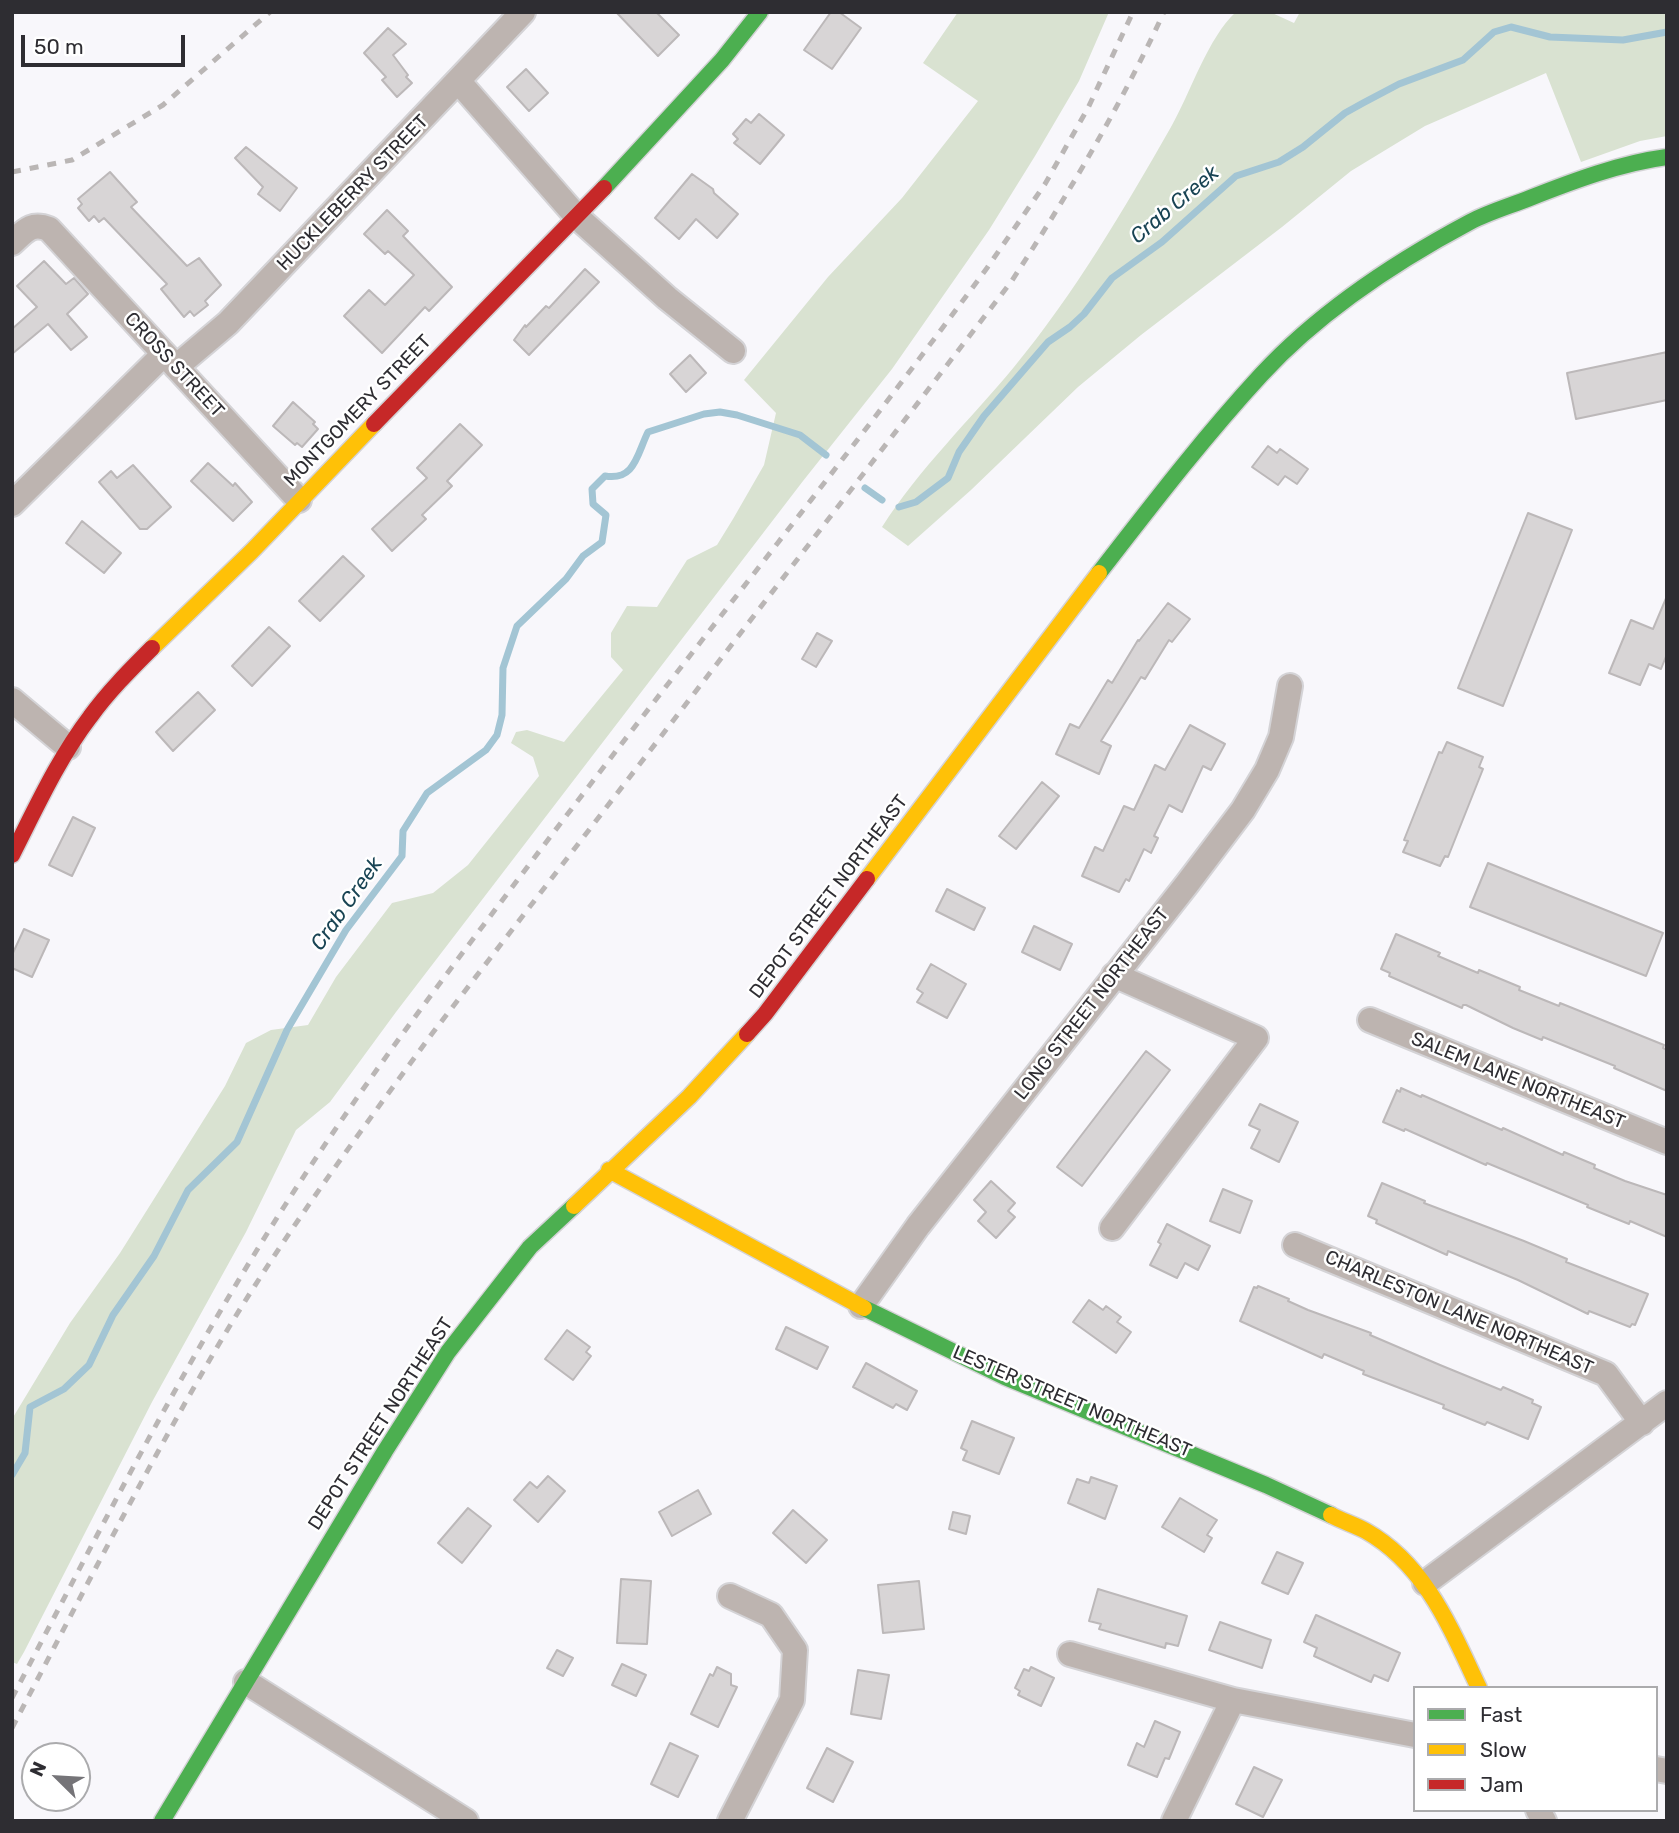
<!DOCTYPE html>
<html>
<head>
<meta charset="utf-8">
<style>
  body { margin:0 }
  #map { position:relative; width:1679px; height:1833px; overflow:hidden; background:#f8f7fb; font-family:Rubik,sans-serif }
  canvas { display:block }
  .frame { position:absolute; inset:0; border:14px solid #2e2d32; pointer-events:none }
  .legend { position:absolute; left:1413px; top:1686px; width:245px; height:126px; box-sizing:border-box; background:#fff; border:2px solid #ababad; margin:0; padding:9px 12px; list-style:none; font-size:21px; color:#2e2d32 }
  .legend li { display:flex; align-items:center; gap:14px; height:35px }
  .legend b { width:35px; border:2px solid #ababad }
  .north { position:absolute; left:21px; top:1742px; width:70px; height:70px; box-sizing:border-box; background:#fff; border:2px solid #ababad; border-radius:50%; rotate:294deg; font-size:19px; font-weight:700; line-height:28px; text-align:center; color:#2e2d32 }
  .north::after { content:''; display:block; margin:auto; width:24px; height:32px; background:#757478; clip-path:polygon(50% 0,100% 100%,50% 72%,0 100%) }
  .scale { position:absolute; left:21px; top:35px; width:164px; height:32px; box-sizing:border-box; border:4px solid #2e2d32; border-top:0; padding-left:9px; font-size:21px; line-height:24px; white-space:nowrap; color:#2e2d32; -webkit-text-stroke:5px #fff; paint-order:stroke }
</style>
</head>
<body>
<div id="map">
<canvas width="1679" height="1833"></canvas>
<div class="frame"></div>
<ul class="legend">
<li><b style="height:9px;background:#4caf50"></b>Fast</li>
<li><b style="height:9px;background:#ffc107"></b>Slow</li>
<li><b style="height:9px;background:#c62828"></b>Jam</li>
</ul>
<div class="north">N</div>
<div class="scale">50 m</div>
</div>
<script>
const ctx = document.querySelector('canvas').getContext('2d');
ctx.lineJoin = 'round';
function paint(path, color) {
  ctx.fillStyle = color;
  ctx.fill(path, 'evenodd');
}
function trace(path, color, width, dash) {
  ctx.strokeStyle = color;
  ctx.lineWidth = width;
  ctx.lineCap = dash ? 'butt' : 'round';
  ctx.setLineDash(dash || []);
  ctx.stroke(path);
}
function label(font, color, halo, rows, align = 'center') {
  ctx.font = font + ' Rubik,sans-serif';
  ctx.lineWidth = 5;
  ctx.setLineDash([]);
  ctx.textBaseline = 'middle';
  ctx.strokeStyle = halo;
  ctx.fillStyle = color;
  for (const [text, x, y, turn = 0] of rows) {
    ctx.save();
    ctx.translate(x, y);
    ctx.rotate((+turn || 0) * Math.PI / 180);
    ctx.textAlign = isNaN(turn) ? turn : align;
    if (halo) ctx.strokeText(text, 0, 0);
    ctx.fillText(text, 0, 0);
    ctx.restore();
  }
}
const green = new Path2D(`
  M958,12H1109L1079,81L1035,156L989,230L892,369L803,481L396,1012L330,1102L296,1130L246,1232L152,1402L24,1652L17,1664L12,1662V1419L70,1323L120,1253L225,1086L246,1043L271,1030L308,1025L336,977L392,903L433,893L468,865L539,776L533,757L511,743L516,732L527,730L564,742L623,670L611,657V633L627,606L657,607L687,560L717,545L733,519L764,465L776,413L744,380L828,277L902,198L978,101L923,63Z
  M1236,12H1270L1294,23L1300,12H1667V136L1640,141L1581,162L1546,73L1425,126L1351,171L1282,227L1141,335L1078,387L971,490L908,546L882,527C919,469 970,420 1014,367C1075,293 1123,211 1171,127C1190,94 1208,37 1236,12Z`);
const stream = new Path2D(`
  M865,488L882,500
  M899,507L916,502L948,478L959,452L984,416L1048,342L1070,327L1084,314L1112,278L1162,242L1236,176L1279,162L1303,147L1345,113L1363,103L1399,84L1463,60L1494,32L1511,27L1550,37L1623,40L1667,32
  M12,1475L25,1453L30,1407L64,1389L89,1365L113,1315L154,1256L188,1190L237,1142L287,1030L346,930L402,856L403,831L427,793L486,750L497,735L502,715L503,668L517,626L566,579L583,556L602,542L606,515L593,504L592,489L605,476C635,481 637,454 648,432L704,414L720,412L737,415L800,435L826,455`);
const building = new Path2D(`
  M616,12H656L679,35L658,56Z
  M831,12H839L861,28L832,69L804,50Z
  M388,28L406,44L393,55L408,75L406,77L412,83L397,97L382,80L386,77L364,53Z
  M526,69L548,93L529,111L507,87Z
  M759,114L784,135L760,164L734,143L738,139L733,134L746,119L751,123Z
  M246,147L297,188L280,211L258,194L263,187L235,158Z
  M110,172L137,202L131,207L187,266L199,258L221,285L205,301L208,305L194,316L190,311L184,317L161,289L167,284L104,218L99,222L94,216L89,221L78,208L82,204L78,199Z
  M692,174L713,189L714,193L738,214L717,238L696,219L679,239L655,218Z
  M387,210L408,231L403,236L452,287L429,311L425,307L382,353L344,316L369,290L385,305L414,275L388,251L385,254L364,234Z
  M44,261L66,284L74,278L88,294L67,314L87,337L71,350L48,324L12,354V329L37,307L17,286Z
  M585,269L599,282L529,355L514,340L525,325L526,327L546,306L549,308Z
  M1667,352V400L1576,419L1567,373Z
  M690,355L706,373L686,392L670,374Z
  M293,402L315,422L313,424L318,429L302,447L297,443L295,445L273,426Z
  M460,424L482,445L447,481L452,486L422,515L426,519L392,551L372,529L427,478L417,468Z
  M1268,446L1277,453L1280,449L1308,469L1297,484L1285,476L1278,485L1252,467Z
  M208,463L233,486L235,483L252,502L233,521L191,481Z
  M133,465L171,507L147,529H140L99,482L111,471L117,478Z
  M1528,513L1572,530L1503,706L1458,688Z
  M82,521L121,553L104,573L66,543Z
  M343,556L364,576L320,621L299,601Z
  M1667,596V654L1661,669L1649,664L1640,685L1609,673L1631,620L1653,629Z
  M1168,603L1190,619L1172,642L1169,640L1145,679L1141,677L1101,741L1111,746L1099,774L1056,754L1070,724L1079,728L1108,680L1112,683L1138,640L1139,641Z
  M269,627L290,646L252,686L232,666Z
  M817,633L832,641L816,667L802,659Z
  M198,692L215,710L173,751L156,732Z
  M1190,725L1225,744L1211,770L1203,766L1182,812L1169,805L1154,836L1158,838L1151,853L1144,849L1129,881L1126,879L1119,892L1082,876L1095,847L1103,851L1124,806L1134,810L1155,765L1165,770Z
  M1447,742L1483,757L1479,767L1483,769L1448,857L1445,856L1440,866L1403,852L1408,841L1404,840L1439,752L1442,753Z
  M1042,782L1059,796L1016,849L999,836Z
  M73,817L95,828L72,876L49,865Z
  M1488,863L1663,933L1646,976L1470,907Z
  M947,889L985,908L974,930L936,911Z
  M1034,926L1072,944L1060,970L1022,952Z
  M24,929L49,940L32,977L12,968V955Z
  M1396,934L1440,953L1438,956L1478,973L1479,970L1520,987L1519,990L1559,1006L1560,1003L1664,1045L1663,1048L1667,1050V1091L1614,1068L1615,1066L1543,1037L1542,1040L1513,1028L1466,1005H1463L1462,1008L1389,976L1390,973L1381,969Z
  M931,964L966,984L947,1018L917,1002L923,993L917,989Z
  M1146,1051L1170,1070L1082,1186L1057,1167Z
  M1401,1088L1421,1097L1422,1095L1502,1130L1503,1128L1563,1155L1564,1152L1595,1165L1594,1168L1625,1181L1667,1195V1237L1630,1221L1629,1224L1587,1207L1588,1205L1487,1163L1486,1165L1405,1129L1404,1131L1383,1122L1397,1090L1400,1092Z
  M1260,1104L1298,1122L1279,1162L1251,1148L1260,1130L1249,1125Z
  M991,1181L1015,1203L1008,1211L1015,1217L996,1238L978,1221L986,1212L974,1200Z
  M1382,1183L1425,1201L1424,1203L1524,1241L1567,1259L1566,1262L1648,1294L1635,1325L1632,1324L1630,1327L1589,1311L1588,1314L1518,1280L1448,1251L1447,1255L1376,1223L1377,1220L1368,1216Z
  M1223,1189L1252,1201L1240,1233L1210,1221Z
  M1167,1224L1210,1246L1198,1270L1185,1263L1177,1278L1150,1265L1161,1244L1158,1242Z
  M1258,1286L1289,1299L1288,1301L1308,1310L1371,1333L1370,1335L1440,1365L1501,1390L1503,1387L1533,1400L1532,1403L1541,1407L1528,1439L1487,1422L1485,1425L1443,1408L1444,1405L1363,1374L1364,1371L1324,1354L1322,1358L1240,1321L1254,1287L1257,1288Z
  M1089,1300L1103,1310L1106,1306L1121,1317L1117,1322L1131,1332L1116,1353L1073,1322Z
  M786,1327L828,1347L817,1369L776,1349Z
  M567,1330L590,1347L586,1352L591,1356L573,1380L545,1359Z
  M866,1363L917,1391L907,1410L896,1404L893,1408L853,1387Z
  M972,1421L1014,1438L999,1474L963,1460L967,1451L961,1448Z
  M548,1476L565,1491L538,1522L514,1500L530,1482L537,1488Z
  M1091,1477L1117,1486L1105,1519L1068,1503L1077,1479L1089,1483Z
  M698,1490L711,1514L672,1536L659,1512Z
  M1180,1498L1217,1520L1207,1535L1212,1538L1204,1552L1162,1527Z
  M468,1508L491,1526L462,1563L438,1543Z
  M793,1510L827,1540L806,1563L773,1533Z
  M953,1512L970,1516L966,1534L949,1529Z
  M1277,1552L1303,1563L1288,1594L1262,1583Z
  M621,1579L651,1581L647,1644L617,1643Z
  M919,1581L924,1629L883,1633L878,1585Z
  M1098,1589L1187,1616L1178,1646L1166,1643L1165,1648L1099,1629L1101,1624L1089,1621Z
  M1316,1615L1400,1653L1388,1681L1374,1675L1371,1682L1314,1656L1317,1648L1304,1642Z
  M1220,1622L1271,1640L1262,1668L1209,1650Z
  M557,1650L573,1658L563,1676L547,1668Z
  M622,1664L646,1675L636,1696L612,1685Z
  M717,1667L731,1674V1685L737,1687L718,1727L691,1714L710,1674L713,1676Z
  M1031,1667L1054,1678L1041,1706L1018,1695L1020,1691L1015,1688L1024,1669L1029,1671Z
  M858,1670L889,1675L881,1719L851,1714Z
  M1155,1721L1180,1732L1169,1759L1165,1758L1157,1777L1128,1765L1137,1743L1144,1747Z
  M670,1743L698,1756L678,1797L651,1784Z
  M827,1748L853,1762L833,1802L807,1788Z
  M1254,1767L1282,1780L1263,1817L1236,1804Z`);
const street = new Path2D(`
  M459,82L577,217L667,298L733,351
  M12,243C25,231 31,222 49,229L299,500
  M176,367L228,323L523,12
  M12,504L163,355
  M12,700L68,747
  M1370,1020L1667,1142
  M1112,1228L1256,1038L1114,975
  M1295,1245L1606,1374L1642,1423
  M861,1306L918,1226L1187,884L1243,810L1267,770L1281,737L1290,686
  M1425,1583L1667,1403
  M730,1596L771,1615L795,1650L792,1700L730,1821
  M1070,1654L1233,1700L1415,1735
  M246,1682L466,1821
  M1656,1769L1667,1771
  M1538,1810L1544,1821
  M1174,1821L1233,1700`);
const fast = new Path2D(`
  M604,188L722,60L760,12
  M1099,573C1151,506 1203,438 1261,375C1319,312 1395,262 1470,222C1489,212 1510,206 1530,198C1573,181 1621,163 1667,157
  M864,1308L1005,1377L1266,1485L1331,1515
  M162,1821L385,1451L448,1352L530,1247L574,1206`);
const slow = new Path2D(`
  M152,648L252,551L374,424
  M867,879L1099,573
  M609,1170L864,1308
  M574,1206L689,1097L747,1034
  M1331,1515C1342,1521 1355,1525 1366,1531C1426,1565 1451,1629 1479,1688`);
const jam = new Path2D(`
  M374,424L604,188
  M12,855C36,808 58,759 90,717C108,692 130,670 152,648
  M747,1034L765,1014L867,879`);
const rail = new Path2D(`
  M12,172L72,160L163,105L270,12
  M12,1698C109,1513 203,1325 320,1152C378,1065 441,981 504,898C663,686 830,481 987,268L1045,184L1088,108L1133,12
  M12,1728C75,1608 137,1486 205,1368C271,1252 352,1143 431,1035L1011,282C1068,195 1120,107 1164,12`);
const streetNames = [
  ["HUCKLEBERRY STREET",353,193,-46],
  ["CROSS STREET",174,365,47],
  ["MONTGOMERY STREET",358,411,-46],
  ["DEPOT STREET NORTHEAST",829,897,-53],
  ["LONG STREET NORTHEAST",1092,1004,-52],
  ["SALEM LANE NORTHEAST",1518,1081,22],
  ["CHARLESTON LANE NORTHEAST",1459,1313,23],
  ["LESTER STREET NORTHEAST",1072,1402,23],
  ["DEPOT STREET NORTHEAST",381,1424,-57]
];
const waterNames = [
  ["Crab Creek",1175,205,-40],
  ["Crab Creek",347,904,-55]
];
paint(green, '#d9e2d1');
trace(stream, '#a3c5d4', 7);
paint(building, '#d8d5d6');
trace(building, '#bcb8b9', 2);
trace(street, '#d4d3d6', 28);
trace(fast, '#d4d3d6', 19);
trace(slow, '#d4d3d6', 19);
trace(jam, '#d4d3d6', 19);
trace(street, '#bdb4b0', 24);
trace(fast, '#4caf50', 16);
trace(slow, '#ffc107', 16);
trace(jam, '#c62828', 16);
trace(rail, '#bab6b5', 5, [9, 9]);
label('19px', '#2e2d32', '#fff', streetNames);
label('italic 21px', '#194454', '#fff', waterNames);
</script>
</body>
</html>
